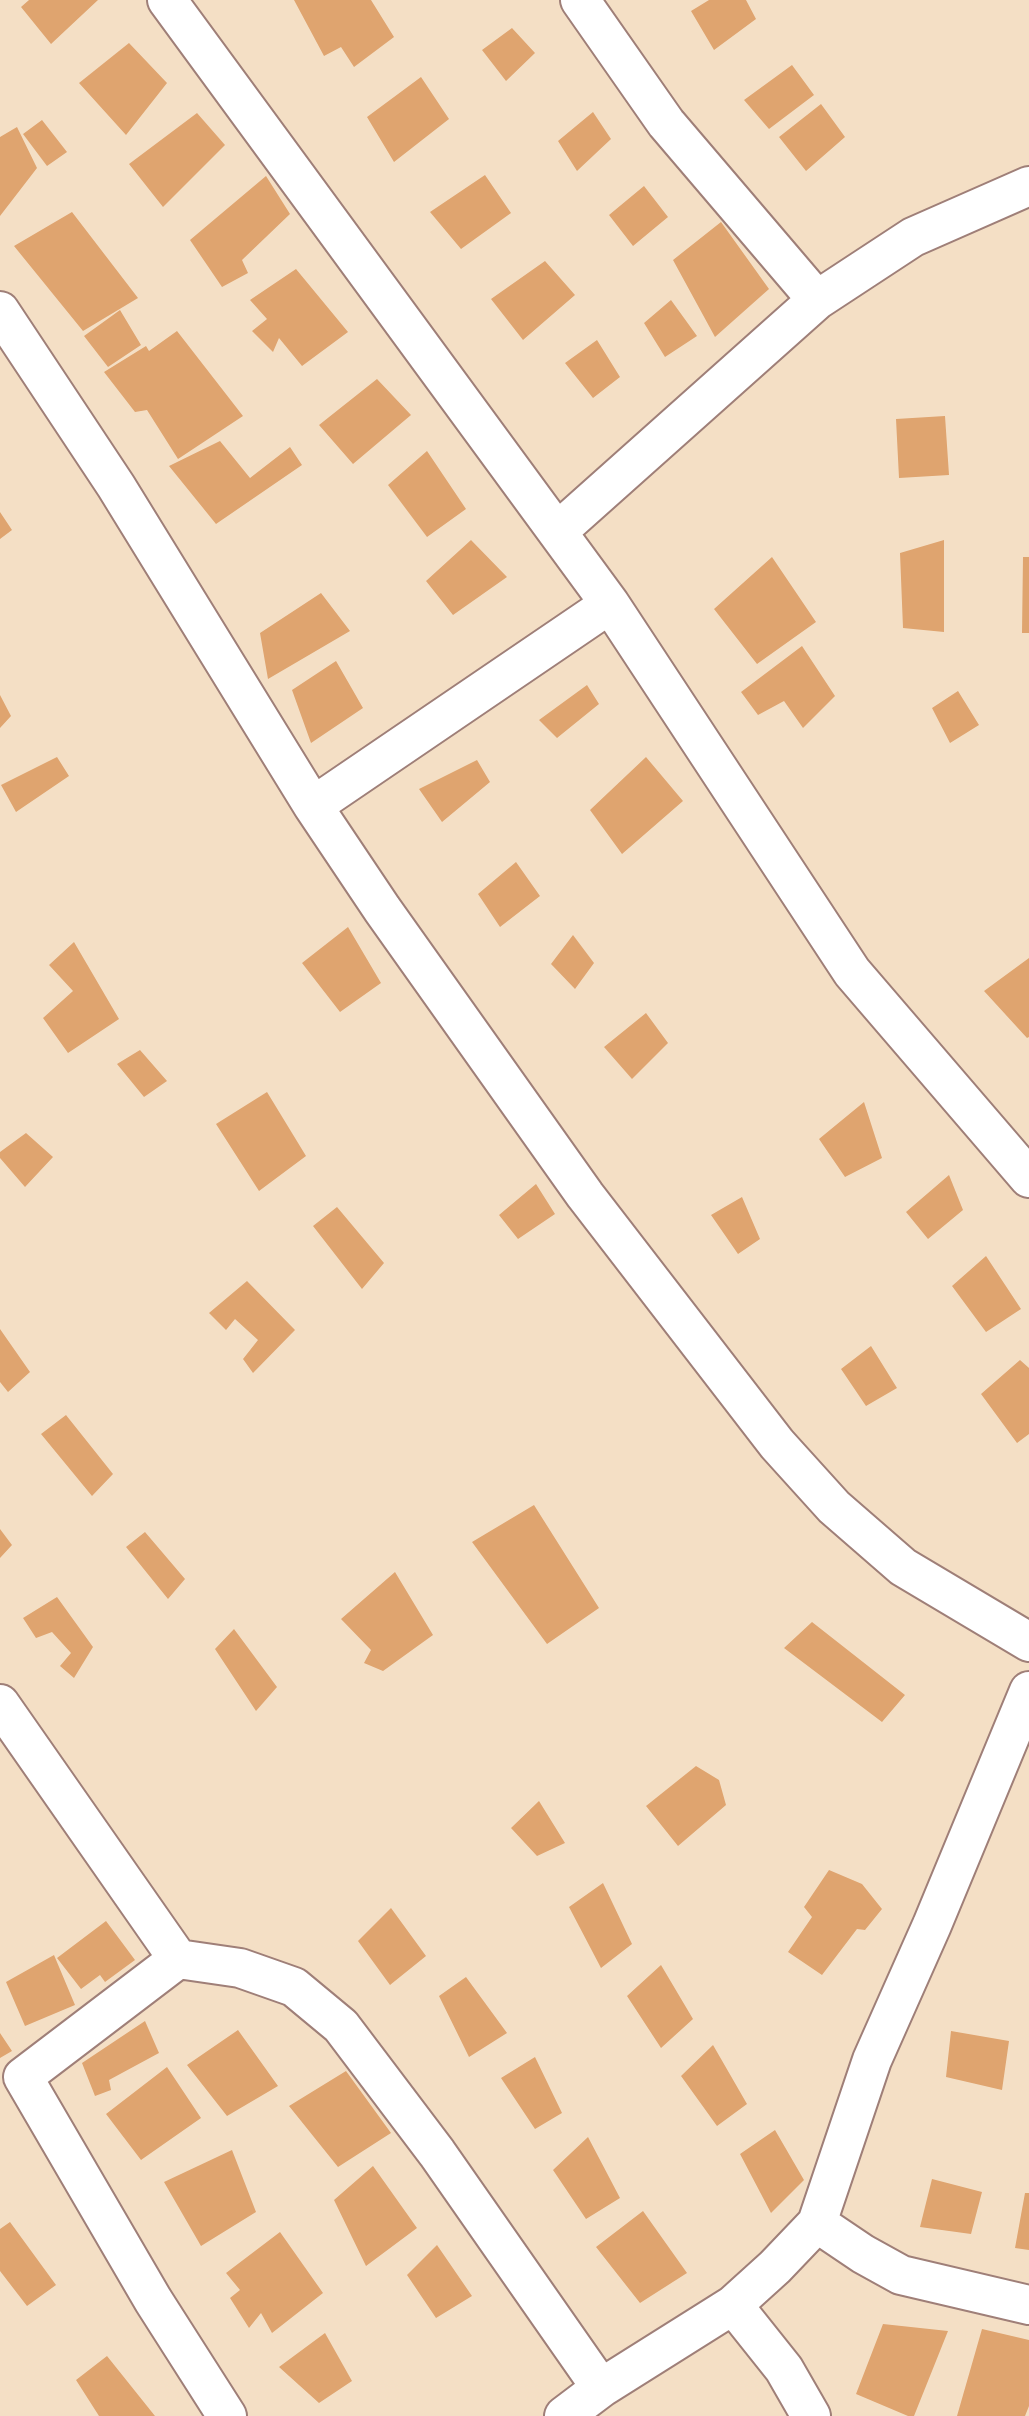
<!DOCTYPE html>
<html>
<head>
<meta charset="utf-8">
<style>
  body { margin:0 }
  canvas { display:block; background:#f4dfc5 }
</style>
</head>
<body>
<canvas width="1029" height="2416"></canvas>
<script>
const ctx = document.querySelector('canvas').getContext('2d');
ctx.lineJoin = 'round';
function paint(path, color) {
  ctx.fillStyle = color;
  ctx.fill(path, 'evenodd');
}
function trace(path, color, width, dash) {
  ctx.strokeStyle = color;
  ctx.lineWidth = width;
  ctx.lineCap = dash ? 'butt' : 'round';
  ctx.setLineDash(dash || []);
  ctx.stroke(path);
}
const building = new Path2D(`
  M29,0H98L51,44L21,7Z
  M294,0H371L394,37L354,67L341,47L324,56Z
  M709,0H746L756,19L714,50L691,11Z
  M512,28L535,53L506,81L482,50Z
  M129,43L167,83L126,135L79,83Z
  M792,65L814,95L769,129L744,100Z
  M421,77L449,119L394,162L367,117Z
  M821,104L845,137L806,171L779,137Z
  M593,112L611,139L577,171L558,141Z
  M197,113L225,145L163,207L129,164Z
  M42,120L67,152L47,166L23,134Z
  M17,127L37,168L0,216V137Z
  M485,175L511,213L461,249L430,212Z
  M266,176L290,214L242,260L248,273L222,287L190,240Z
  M644,186L668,217L633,246L609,215Z
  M72,212L138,298L83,331L14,246Z
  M721,222L769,289L715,337L673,260Z
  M545,261L575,295L523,340L491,299Z
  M296,269L348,332L302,366L279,338L273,352L252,331L267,319L250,300Z
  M671,300L697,336L665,357L644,323Z
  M120,310L141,345L108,367L84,336Z
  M177,331L243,416L178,459L147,410L135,412L104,372L146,346L149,351Z
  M597,340L620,377L593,398L565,363Z
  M377,379L411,415L353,464L319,425Z
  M945,416L949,475L899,478L896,419Z
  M220,441L250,478L290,447L302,465L216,524L169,466Z
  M427,451L466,509L427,537L388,485Z
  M0,512L12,530L0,539Z
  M471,540L507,577L453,615L426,581Z
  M944,540V632L903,628L900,553Z
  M772,557L816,622L757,664L714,609Z
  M1023,557H1029V633H1022Z
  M321,593L350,631L268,679L260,633Z
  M802,646L835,696L803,728L784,701L758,715L741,692Z
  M336,661L363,708L311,743L292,690Z
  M587,685L599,704L557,738L539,720Z
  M958,691L979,725L950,743L932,708Z
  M0,695L11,716L0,728Z
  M57,757L69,776L16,812L1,785Z
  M646,757L683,801L622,854L590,810Z
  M477,760L490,782L442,822L419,789Z
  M516,862L540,896L500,927L478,894Z
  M348,927L381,983L340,1012L302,963Z
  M573,935L594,963L575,989L551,964Z
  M74,942L119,1019L68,1053L43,1018L73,991L49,965Z
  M1029,958V1037L1027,1038L984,991Z
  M646,1013L668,1043L632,1079L604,1047Z
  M140,1050L167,1081L144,1097L117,1064Z
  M267,1092L306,1156L259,1191L216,1124Z
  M864,1102L882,1158L845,1177L819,1139Z
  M26,1133L53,1157L25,1187L0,1158V1152Z
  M949,1175L963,1210L928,1239L906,1212Z
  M536,1184L555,1214L518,1239L499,1215Z
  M742,1197L760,1239L738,1254L711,1215Z
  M337,1207L384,1263L362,1289L313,1226Z
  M986,1256L1021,1309L986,1332L952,1286Z
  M247,1281L295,1330L253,1373L243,1359L258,1340L235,1319L226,1330L209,1313Z
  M0,1329L30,1372L8,1392L0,1382Z
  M871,1346L897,1388L866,1406L841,1369Z
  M1020,1360L1029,1368V1434L1017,1443L981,1394Z
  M66,1415L113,1474L92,1496L41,1434Z
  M534,1505L599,1608L547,1644L472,1542Z
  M0,1529L12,1545L0,1558Z
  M145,1532L185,1579L168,1599L126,1547Z
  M395,1572L433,1635L383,1671L364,1663L371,1650L341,1619Z
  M57,1597L93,1647L74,1678L60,1666L71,1653L52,1632L36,1638L23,1618Z
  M812,1622L905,1695L882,1722L784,1648Z
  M234,1629L277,1687L256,1711L215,1649Z
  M696,1766L719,1780L726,1805L678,1846L646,1806Z
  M539,1801L565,1843L537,1856L511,1828Z
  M829,1870L862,1884L882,1909L865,1930L857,1929L822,1975L788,1952L812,1917L804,1907Z
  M603,1883L632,1944L601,1968L569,1907Z
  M391,1908L426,1956L390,1985L358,1941Z
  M106,1921L135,1960L105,1982L100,1975L81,1989L57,1958Z
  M54,1955L75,2005L25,2026L6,1982Z
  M661,1965L693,2019L661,2048L627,1996Z
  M466,1977L507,2033L469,2057L439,1996Z
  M145,2021L159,2053L109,2080L111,2090L95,2096L82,2063Z
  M238,2030L278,2086L227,2116L187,2065Z
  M951,2031L1009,2041L1002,2090L946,2077Z
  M0,2033L12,2051L0,2058Z
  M713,2045L747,2104L717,2126L681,2076Z
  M535,2057L562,2113L535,2129L501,2078Z
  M167,2067L201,2118L141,2160L106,2114Z
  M346,2071L391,2133L338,2167L289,2106Z
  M775,2130L804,2180L771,2213L740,2154Z
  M588,2137L620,2198L586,2219L553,2170Z
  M232,2150L256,2212L201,2246L164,2182Z
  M373,2166L417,2228L366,2266L334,2200Z
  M932,2179L982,2192L971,2234L920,2227Z
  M1025,2193H1029V2250L1015,2248Z
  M643,2211L687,2273L640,2303L596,2247Z
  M10,2222L56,2285L27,2306L0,2271V2229Z
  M280,2232L323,2293L272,2333L261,2313L249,2328L230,2298L240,2290L226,2273Z
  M437,2245L472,2296L436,2318L407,2275Z
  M883,2324L948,2331L914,2416H908L856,2394Z
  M982,2329L1029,2340V2406L1025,2416H957Z
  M325,2333L352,2381L319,2403L279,2367Z
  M107,2356L155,2416H99L76,2380Z`);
const street = new Path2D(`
  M167,0L610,604L852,972L1029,1178
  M580,0L666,123L817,300
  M0,311L116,486L313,806L382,909L585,1195L777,1444L834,1507L903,1567L1029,1642
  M558,531L817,300L913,237L1029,186
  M313,806L610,604
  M0,1704L178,1959L240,1968L294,1987L341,2026L437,2153L601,2388L733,2305L775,2267L817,2223L872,2060L932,1925L1029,1691
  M178,1959L23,2077L153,2300L227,2416
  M817,2223L863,2254L901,2275L1029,2305
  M733,2305L784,2369L811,2416
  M564,2416L601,2388`);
paint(building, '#dfa46f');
trace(street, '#9f7f78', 42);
trace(street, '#fff', 38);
</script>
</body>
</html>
